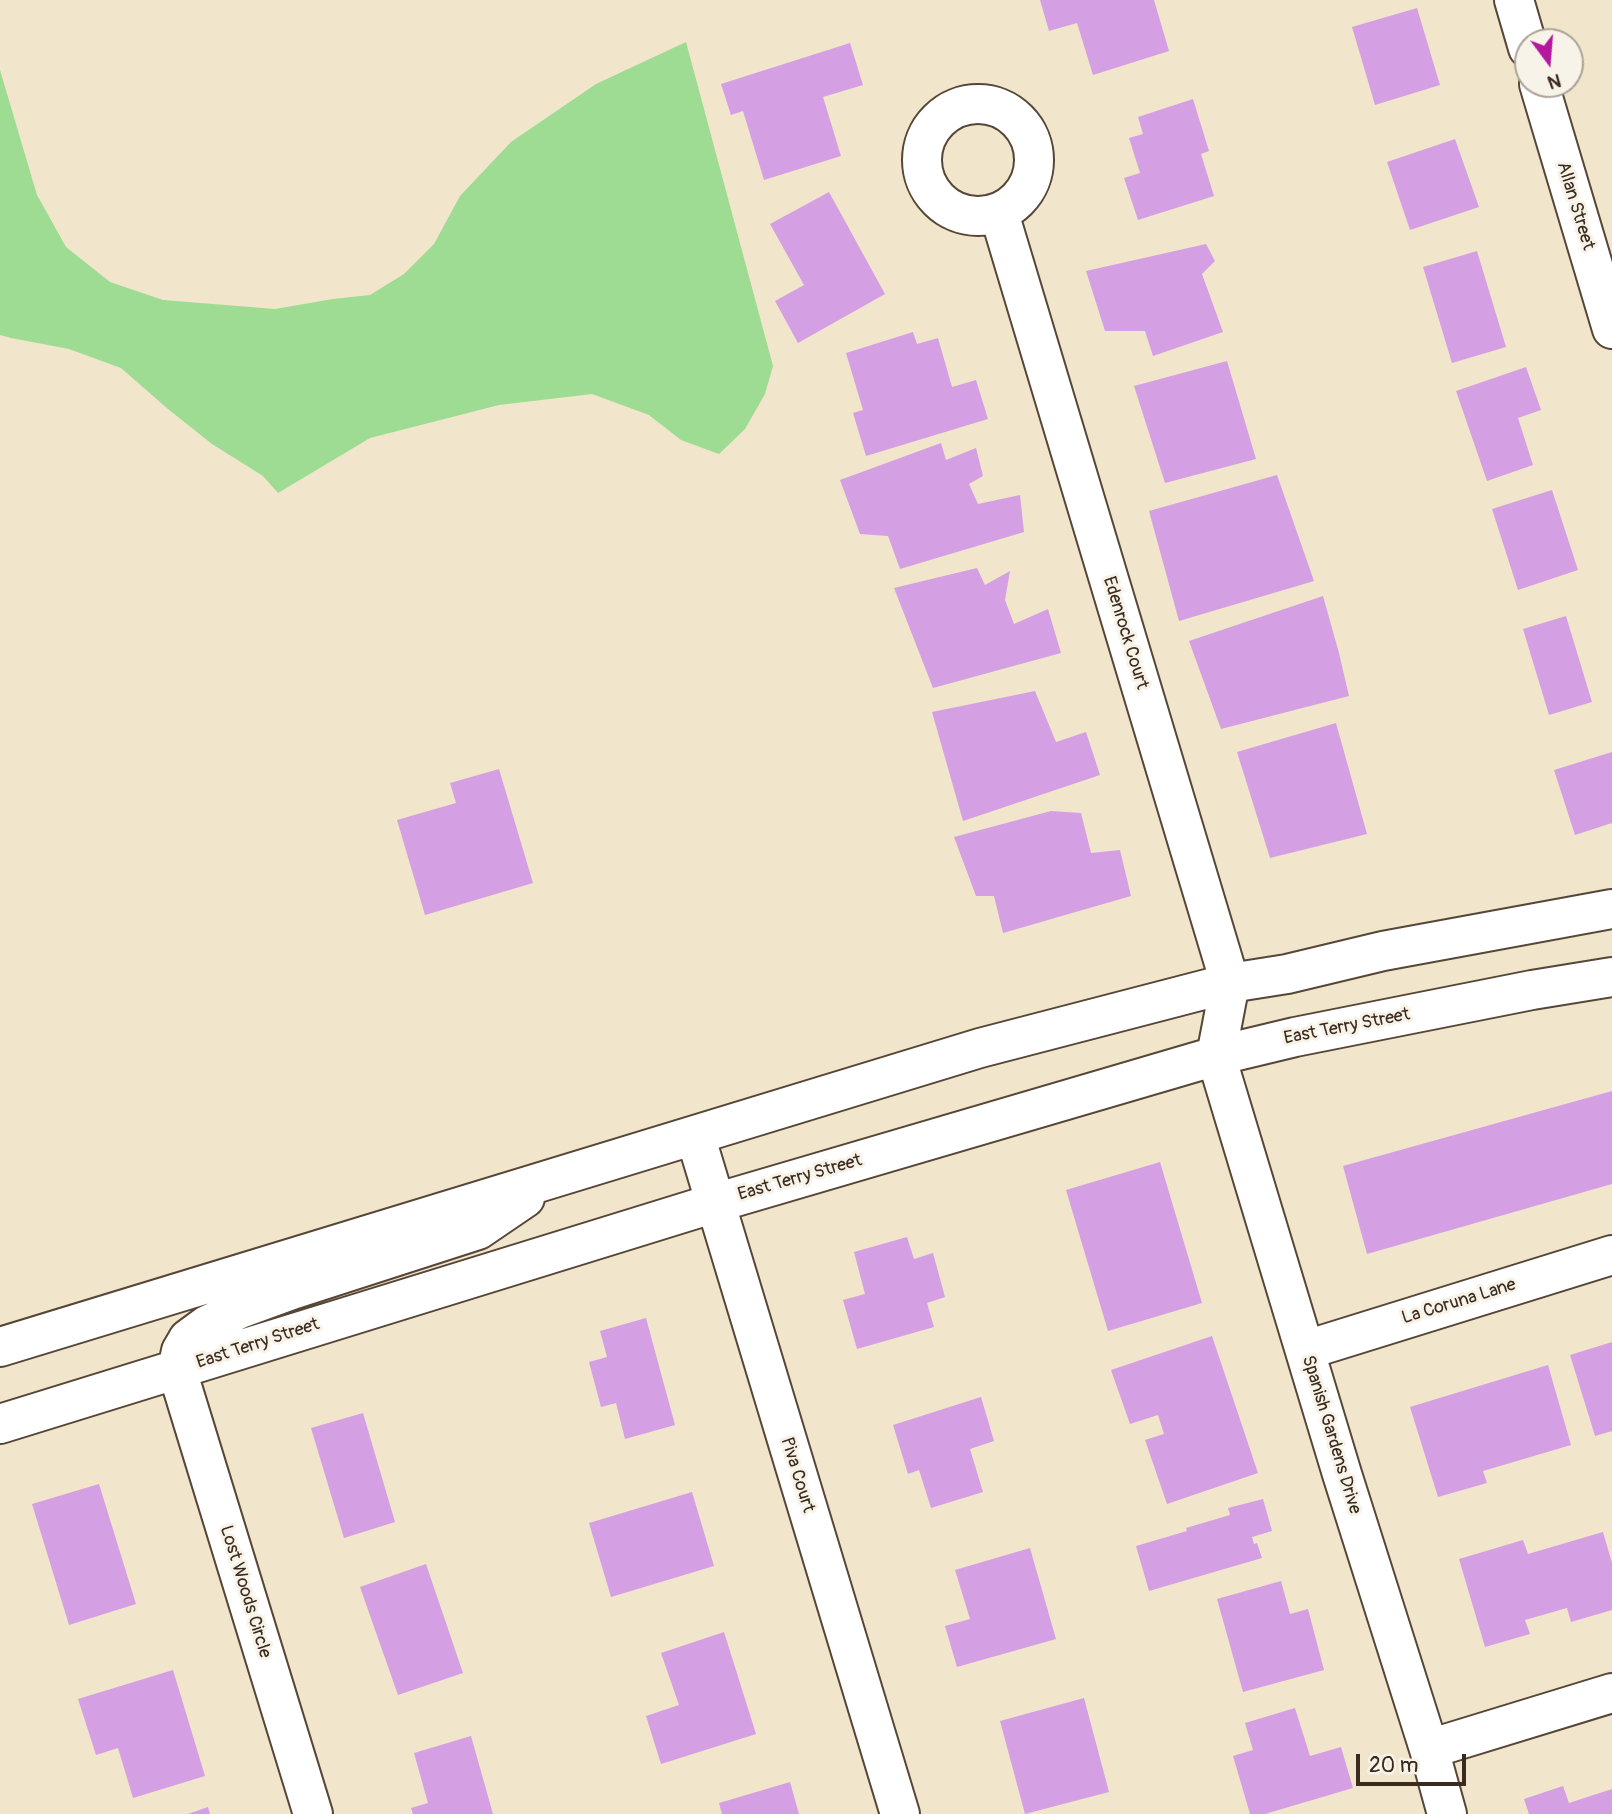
<!DOCTYPE html>
<html>
<head>
<meta charset="utf-8">
<style>
  body { margin:0 }
  #map { position:relative; width:1612px; height:1814px; overflow:hidden; background:#f1e5cb; font-family:Pangolin,sans-serif }
  canvas { display:block }
  .north { position:absolute; left:1514px; top:28px; width:70px; height:70px; box-sizing:border-box; background:#f7f3e8; border:2px solid #aca397; border-radius:50%; rotate:164deg; font-size:19px; font-weight:700; line-height:28px; text-align:center; color:#3b2a1e }
  .north::after { content:''; display:block; margin:auto; width:24px; height:32px; background:#b5179e; clip-path:polygon(50% 0,100% 100%,50% 72%,0 100%) }
  .scale { position:absolute; left:1356px; top:1754px; width:110px; height:32px; box-sizing:border-box; border:4px solid #3b2a1e; border-top:0; padding-left:9px; font-size:21px; line-height:24px; white-space:nowrap; color:#3b2a1e; -webkit-text-stroke:5px #f7f3e8; paint-order:stroke }
</style>
</head>
<body>
<div id="map">
<canvas width="1612" height="1814"></canvas>
<div class="north">N</div>
<div class="scale">20 m</div>
</div>
<script>
const ctx = document.querySelector('canvas').getContext('2d');
ctx.lineJoin = 'round';
function paint(path, color) {
  ctx.fillStyle = color;
  ctx.fill(path, 'evenodd');
}
function trace(path, color, width, dash) {
  ctx.strokeStyle = color;
  ctx.lineWidth = width;
  ctx.lineCap = dash ? 'butt' : 'round';
  ctx.setLineDash(dash || []);
  ctx.stroke(path);
}
function label(font, color, halo, rows, align = 'center') {
  ctx.font = font + ' Pangolin,sans-serif';
  ctx.lineWidth = 6;
  ctx.setLineDash([]);
  ctx.textBaseline = 'middle';
  ctx.strokeStyle = halo;
  ctx.fillStyle = color;
  for (const [text, x, y, turn = 0] of rows) {
    ctx.save();
    ctx.translate(x, y);
    ctx.rotate((+turn || 0) * Math.PI / 180);
    ctx.textAlign = isNaN(turn) ? turn : align;
    if (halo) ctx.strokeText(text, 0, 0);
    ctx.fillText(text, 0, 0);
    ctx.restore();
  }
}
const green = new Path2D(`
  M686,42L773,366L765,394L745,429L719,454L681,440L649,415L592,394L499,405L370,438L278,493L263,476L212,444L168,409L121,368L69,349L11,338L0,335V70L37,195L66,247L110,282L163,300L275,309L333,299L370,295L404,274L434,244L460,196L511,142L596,84Z`);
const building = new Path2D(`
  M1040,0H1154L1169,51L1093,75L1077,23L1049,31Z
  M1417,8L1440,85L1375,105L1352,27Z
  M850,43L863,85L823,97L841,156L764,180L743,111L731,115L721,84Z
  M1193,99L1209,151L1201,154L1214,196L1138,220L1124,178L1140,173L1129,138L1143,134L1138,117Z
  M1455,139L1479,207L1410,230L1387,162Z
  M829,192L885,294L798,343L775,301L804,285L770,224Z
  M1206,244L1215,261L1202,274L1223,332L1153,356L1145,331H1105L1086,271Z
  M1477,251L1506,347L1452,363L1423,267Z
  M913,332L917,344L938,338L952,387L976,380L988,419L866,456L853,413L863,410L846,353Z
  M1227,361L1256,459L1165,483L1134,386Z
  M1526,367L1541,410L1518,418L1533,465L1487,481L1456,391Z
  M941,443L946,460L976,448L983,476L969,484L978,504L1020,495L1024,532L900,569L888,536L860,534L840,480Z
  M1277,475L1314,581L1179,621L1149,511Z
  M1552,490L1578,570L1518,590L1492,509Z
  M977,568L985,585L1010,571L1005,600L1014,624L1048,609L1061,653L933,688L894,588Z
  M1323,596L1339,653L1349,696L1221,729L1189,641Z
  M1566,616L1592,702L1549,715L1523,629Z
  M1035,691L1056,742L1086,732L1100,775L963,821L932,712Z
  M1336,723L1367,834L1270,858L1237,752Z
  M1612,752V823L1575,835L1554,770Z
  M499,769L533,883L425,915L397,820L456,803L450,783Z
  M1051,811L1081,813L1091,853L1120,850L1131,896L1003,933L994,896H976L954,837Z
  M1612,1091V1184L1367,1254L1343,1166Z
  M1160,1162L1202,1303L1108,1331L1066,1190Z
  M907,1237L914,1259L933,1253L945,1297L927,1303L934,1327L857,1349L843,1300L865,1294L854,1252Z
  M646,1318L675,1425L625,1439L616,1403L601,1407L589,1362L607,1357L600,1331Z
  M1212,1336L1258,1473L1167,1504L1145,1440L1164,1434L1158,1415L1130,1424L1111,1370Z
  M1612,1342V1431L1595,1436L1570,1355Z
  M1548,1365L1571,1445L1483,1471L1487,1483L1438,1497L1410,1407Z
  M981,1397L994,1441L970,1449L983,1492L931,1508L919,1470L908,1474L893,1425Z
  M363,1413L395,1522L344,1538L311,1428Z
  M99,1484L136,1604L69,1625L32,1504Z
  M692,1492L714,1566L611,1597L589,1523Z
  M1263,1499L1272,1531L1252,1537L1254,1544L1257,1543L1262,1558L1149,1591L1136,1546L1187,1531L1186,1528L1230,1515L1228,1508Z
  M1603,1532L1612,1563V1610L1571,1622L1567,1608L1525,1620L1530,1634L1485,1647L1459,1559L1523,1540L1528,1554Z
  M1030,1548L1056,1639L957,1667L945,1626L970,1619L955,1570Z
  M426,1564L463,1673L398,1695L360,1587Z
  M1281,1581L1290,1614L1308,1609L1324,1670L1243,1692L1217,1599Z
  M724,1632L756,1734L661,1764L646,1716L679,1705L661,1653Z
  M173,1670L205,1776L133,1798L118,1748L96,1755L78,1699Z
  M1084,1698L1109,1792L1025,1814L1000,1721Z
  M1295,1708L1310,1756L1341,1747L1353,1788L1265,1814H1250L1233,1756L1253,1750L1245,1723Z
  M471,1736L493,1814H413L411,1808L428,1803L414,1753Z
  M790,1782L799,1814H722L719,1803Z
  M1563,1786L1569,1803L1612,1789V1814H1529L1524,1799Z
  M208,1807L210,1814H188Z`);
const minor = new Path2D(`
  M1514,0L1528,48
  M1539,84L1612,329
  M922 160a56 56 0 1 1 112 0a56 56 0 1 1-112 0Z
  M999,213L1230,983L1216,1056L1342,1474L1429,1749L1447,1814
  M695,1135L900,1814
  M0,1347L980,1048L1230,983L1287,974L1383,951L1612,909
  M1306,1350L1612,1255
  M0,1424L715,1203L1216,1056L1295,1037L1532,990L1612,977
  M1429,1749L1612,1693
  M313,1814L177,1370L181,1351L188,1339L207,1325L240,1309L292,1290L478,1230L525,1198`);
const streetNames = [
  ["Allan Street",1575,206,73],
  ["Edenrock Court",1125,633,73],
  ["East Terry Street",1347,1027,-11],
  ["East Terry Street",800,1178,-16],
  ["La Coruna Lane",1459,1302,-17],
  ["East Terry Street",258,1344,-18],
  ["Spanish Gardens Drive",1331,1435,73],
  ["Piva Court",797,1475,73],
  ["Lost Woods Circle",245,1592,73]
];
paint(green, '#9ddc92');
paint(building, '#d4a0e3');
trace(minor, '#564638', 42);
trace(minor, '#fff', 38);
label('18px', '#3b2a1e', '#f7f3e8', streetNames);
</script>
</body>
</html>
